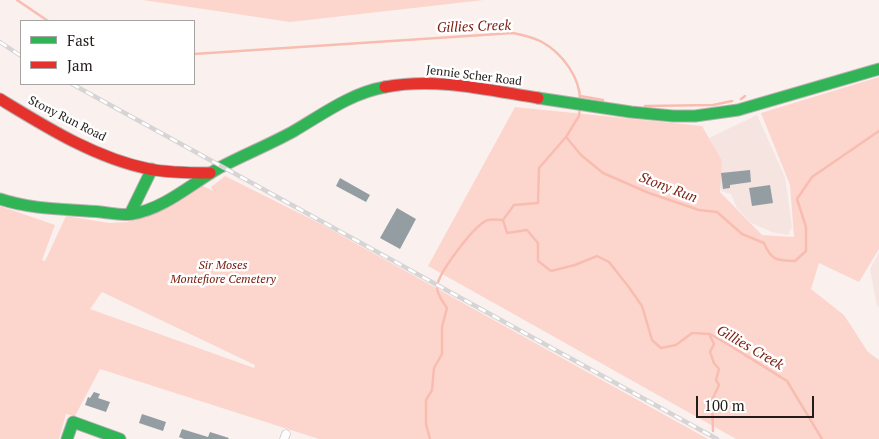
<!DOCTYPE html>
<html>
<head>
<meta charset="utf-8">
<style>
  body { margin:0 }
  #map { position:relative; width:879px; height:439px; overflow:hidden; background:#faf1ef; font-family:"PT Serif",serif }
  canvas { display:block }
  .legend { position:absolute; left:20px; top:20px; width:175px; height:65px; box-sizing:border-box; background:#fff; border:1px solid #a7a5a4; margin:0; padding:6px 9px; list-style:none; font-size:15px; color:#221d1b }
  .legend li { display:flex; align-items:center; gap:10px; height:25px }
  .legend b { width:25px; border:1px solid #a7a5a4 }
  .scale { position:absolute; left:696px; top:396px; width:118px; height:22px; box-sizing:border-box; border:2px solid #221d1b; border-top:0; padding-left:6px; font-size:15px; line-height:18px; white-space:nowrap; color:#221d1b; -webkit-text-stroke:4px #fff; paint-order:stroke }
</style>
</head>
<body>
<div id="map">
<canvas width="879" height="439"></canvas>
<ul class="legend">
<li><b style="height:6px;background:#30b455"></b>Fast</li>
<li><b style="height:6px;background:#e5322d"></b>Jam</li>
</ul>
<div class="scale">100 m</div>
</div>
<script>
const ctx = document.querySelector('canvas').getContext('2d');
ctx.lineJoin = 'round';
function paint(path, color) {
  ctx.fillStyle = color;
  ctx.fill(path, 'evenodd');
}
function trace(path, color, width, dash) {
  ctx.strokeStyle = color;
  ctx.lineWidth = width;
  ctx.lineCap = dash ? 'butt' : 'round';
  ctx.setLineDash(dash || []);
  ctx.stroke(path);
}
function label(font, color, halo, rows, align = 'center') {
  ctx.font = font + ' "PT Serif",serif';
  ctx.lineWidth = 5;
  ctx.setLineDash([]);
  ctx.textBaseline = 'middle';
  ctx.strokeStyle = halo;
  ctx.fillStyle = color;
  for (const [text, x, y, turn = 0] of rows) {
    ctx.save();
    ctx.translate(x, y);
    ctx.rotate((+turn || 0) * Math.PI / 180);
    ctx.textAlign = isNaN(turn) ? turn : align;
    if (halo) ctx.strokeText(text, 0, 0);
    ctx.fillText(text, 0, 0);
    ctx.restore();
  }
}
const built = new Path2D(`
  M757,115L785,177L792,227L788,235L772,232L751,223L737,208L731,194L721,191L717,157L709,138Z
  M879,252V307L877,306L870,269Z`);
const green = new Path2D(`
  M143,0H484L290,22Z
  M879,77V249L859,282L819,263L811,289L844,315L868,352L879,360V439H736L428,266L515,107L702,126L722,161L720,192L762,235L794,237L790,185L761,113Z
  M225,176L319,223L708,439H319L100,369L75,416L66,414L59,439H0V206L55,225L42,260L45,261L66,216L109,223L127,222L179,196L199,184L213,191L211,187ZM102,292L255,365L254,368L90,309Z`);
const stream = new Path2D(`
  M17,0L48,21
  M194,54L513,33C523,35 533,37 542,42C562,53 581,78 580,102
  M580,96L603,100
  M741,99L745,96
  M645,106L713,105L732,101
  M580,107L579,116L566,137L539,168L538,203L514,205L503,220L507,233L527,230L538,243V261L551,271L575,265L597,256L609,262L628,286L642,306L652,340L661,348L676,345L692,333L710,334L729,345L787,381L822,439
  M566,137L581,155L603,173L649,193L699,210L717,212L742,234L764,243C771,260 777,261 795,261L806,251V227L797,199L812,177L879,131
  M710,336L714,344L710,352L714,363L719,369L716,380L719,385L712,400L713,431
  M430,439L426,424V400L432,390L434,368L442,354V327L447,308C443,302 437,295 437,287C438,273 475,224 488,220C492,219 499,220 503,220`);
const building = new Path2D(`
  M750,170L751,182L730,185V188L723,189L721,173Z
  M340,178L370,195L366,202L336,186Z
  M770,185L773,203L752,206L749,188Z
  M397,208L416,219L400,249L380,238Z
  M94,392L100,394L98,398L110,402L106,412L85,405L88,397L90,398Z
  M142,414L166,422L163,431L139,423Z
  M182,429L208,437L210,432L229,438L228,439H184L179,437Z`);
const street = new Path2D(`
  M284,439L286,434`);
const fast = new Path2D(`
  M538,98L631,112L673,116H695L738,110L879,69
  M0,199C33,210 67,209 101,212C111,213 122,216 132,214C164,209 191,184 219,168C243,155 269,145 294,131C323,114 351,93 385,87
  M130,214L152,169
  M67,439L73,422L120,439`);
const jam = new Path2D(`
  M385,87C436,77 488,90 538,98
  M0,99C46,127 95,158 149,169C169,173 190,173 210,173`);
const rail = new Path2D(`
  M0,42L21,56
  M72,84L717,439`);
const streetNames = [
  ["Jennie Scher Road",474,76,7],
  ["Stony Run Road",67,119,27]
];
const parkNames = [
  ["Sir Moses",223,266],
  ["Montefiore Cemetery",223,280]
];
const waterNames = [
  ["Gillies Creek",474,27,-2],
  ["Stony Run",668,188,21],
  ["Gillies Creek",750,348,30]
];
paint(built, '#f6e4e1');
paint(green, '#fcd6cd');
trace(stream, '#f9bcb1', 2.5);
paint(building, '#949da2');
trace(street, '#b7b1b0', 9);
trace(fast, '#b7b1b0', 13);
trace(jam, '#b7b1b0', 13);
trace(street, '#fefdfd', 8);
trace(fast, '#30b455', 11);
trace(jam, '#e5322d', 11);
trace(rail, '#d6d4d4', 4.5);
trace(rail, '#fff', 2.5, [8]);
label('12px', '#221d1b', '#fff', streetNames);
label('italic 12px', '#791a0c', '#fff', parkNames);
label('italic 14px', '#7b1d0e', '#fff', waterNames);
</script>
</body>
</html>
